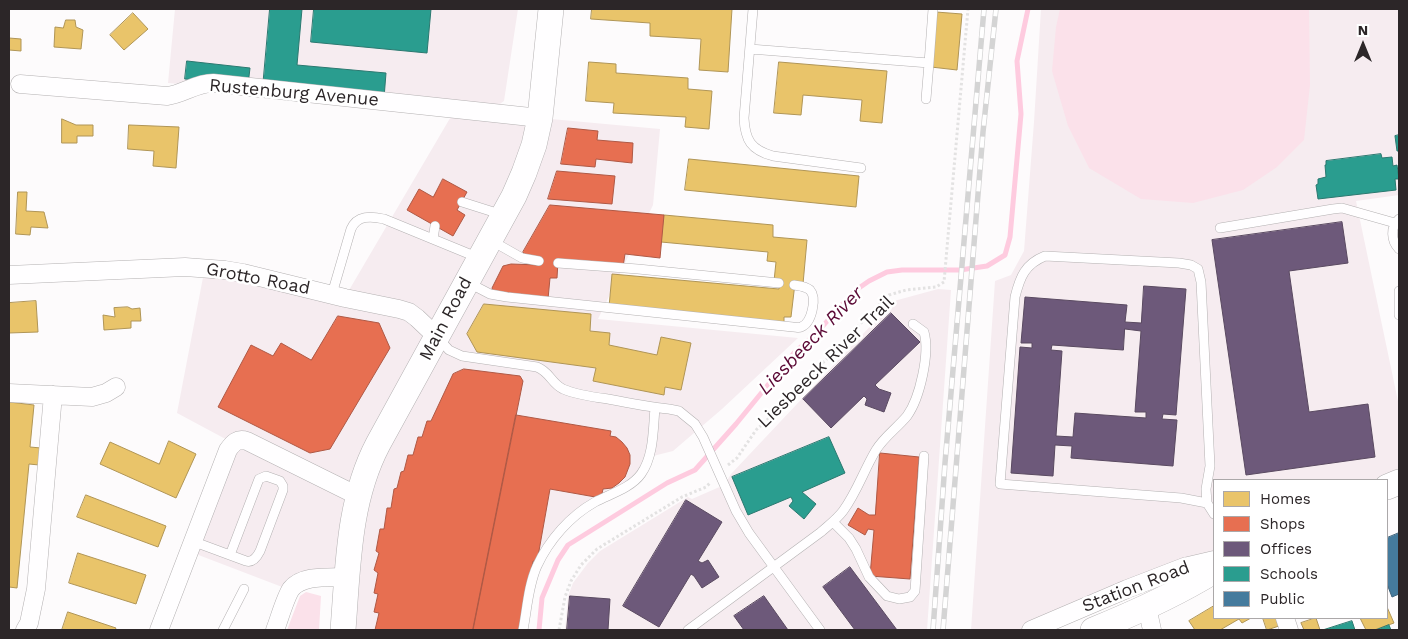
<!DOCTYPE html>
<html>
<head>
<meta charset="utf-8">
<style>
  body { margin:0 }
  #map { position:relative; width:1408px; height:639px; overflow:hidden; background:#fdfbfc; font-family:"Work Sans",sans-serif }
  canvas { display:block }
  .frame { position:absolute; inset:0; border:10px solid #2c2628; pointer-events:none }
  .legend { position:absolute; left:1213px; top:479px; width:175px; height:140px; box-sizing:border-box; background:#fff; border:1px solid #aba8a9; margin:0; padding:6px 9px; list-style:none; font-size:15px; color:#2c2628 }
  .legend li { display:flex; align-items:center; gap:10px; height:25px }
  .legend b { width:25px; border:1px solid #aba8a9 }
  .north { position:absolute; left:1338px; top:20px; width:50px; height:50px; -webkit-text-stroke:4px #fff; paint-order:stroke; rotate:0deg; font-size:14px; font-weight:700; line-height:20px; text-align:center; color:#2c2628 }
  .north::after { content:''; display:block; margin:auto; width:18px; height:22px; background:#2c2628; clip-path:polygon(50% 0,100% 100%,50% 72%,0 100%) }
</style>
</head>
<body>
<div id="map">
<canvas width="1408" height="639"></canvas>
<div class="frame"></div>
<ul class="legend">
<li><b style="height:14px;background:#e9c46a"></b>Homes</li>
<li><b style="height:14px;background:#e76f51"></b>Shops</li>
<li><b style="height:14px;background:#6d597a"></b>Offices</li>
<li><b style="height:14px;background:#2a9d8f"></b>Schools</li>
<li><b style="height:14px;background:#457b9d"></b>Public</li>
</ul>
<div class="north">N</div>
</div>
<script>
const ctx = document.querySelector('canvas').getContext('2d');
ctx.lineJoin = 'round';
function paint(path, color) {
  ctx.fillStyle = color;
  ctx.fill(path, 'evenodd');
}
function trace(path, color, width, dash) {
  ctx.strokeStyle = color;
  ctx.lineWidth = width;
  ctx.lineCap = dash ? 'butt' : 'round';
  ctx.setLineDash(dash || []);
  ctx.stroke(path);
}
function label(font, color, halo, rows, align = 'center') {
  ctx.font = font + ' "Work Sans",sans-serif';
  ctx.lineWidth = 5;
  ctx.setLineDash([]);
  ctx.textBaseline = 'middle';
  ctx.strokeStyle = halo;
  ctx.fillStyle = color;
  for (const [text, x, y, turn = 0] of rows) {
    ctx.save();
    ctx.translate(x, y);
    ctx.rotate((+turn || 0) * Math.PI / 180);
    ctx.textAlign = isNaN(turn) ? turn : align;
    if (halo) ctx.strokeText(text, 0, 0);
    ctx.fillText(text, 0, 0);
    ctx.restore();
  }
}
const built = new Path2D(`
  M175,9H518L504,101L490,111L540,118L660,129L653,205L598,319L798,338L722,409L673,451L649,457L640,476L578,513L536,567L523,630H343L347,577L290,590L188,551L233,443L177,413L205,267L345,297L456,108L168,83Z
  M1041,9H1399V195L1356,201L1399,406V482L1387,480H1214V560L1031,630H971L995,281L1011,275L1024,251L1034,122Z
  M938,289L951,290L927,630H565L568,596L573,583L588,563L600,551L688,497L692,499L724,485L731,474L894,301Z`);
const green = new Path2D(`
  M1060,9H1309L1310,85L1304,140L1277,167L1243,190L1193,203L1141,199L1089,168L1068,126L1052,71L1056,27Z
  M306,592L321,596L319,630H287L300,596Z`);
const homes = new Path2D(`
  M592,9H732L728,72L699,70L701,39L650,36V23L591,19Z
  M936,12L962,14L957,70L931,67Z
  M133,13L148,29L124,50L110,35Z
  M66,20H75L76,27L83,30L81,49L54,47L55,27L63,28Z
  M9,38L21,39V51L9,50Z
  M589,62L616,64V73L688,78V89L712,91L709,129L685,127L686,117L613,113L614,103L586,101Z
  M779,62L887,71L882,123L860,121L862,100L803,95L801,115L774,113Z
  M62,119L76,125H93V136H77V143H62Z
  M129,125L179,127L176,168L153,166L154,151L128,149Z
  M689,159L859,176L856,207L685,190Z
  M18,192H27L26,211L44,212L48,228L31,227L30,235L16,234Z
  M664,215L773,225V237L807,240L803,284L795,283L791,317H784V323L609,307L612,274L779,289V281H774L776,262L767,261L768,252L661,242Z
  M36,301L38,332L9,333V303Z
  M484,304L591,314L590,331L610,333L609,345L657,355L661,337L691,343L681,390L665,387L664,395L593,381L596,368L477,352L467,334Z
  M128,307L132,309L140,308L141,321H131V328L104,330L103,315L115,317L114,308Z
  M9,402L34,405L30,447L41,448L39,465L29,464L17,588L9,587Z
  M169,441L196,454L176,498L100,464L110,442L159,464Z
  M86,495L166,526L158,547L77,517Z
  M78,553L146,575L136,604L69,583Z
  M1214,606V618H1251L1242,623L1239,619L1220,630H1195L1189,621Z
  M1387,607L1394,623L1374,630H1366L1360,618H1387Z
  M68,612L116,628L115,630H62Z
  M1263,618H1280L1282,625L1267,630Z
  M1316,618L1320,630H1304L1301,623Z`);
const shops = new Path2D(`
  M568,128L598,131L597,140L633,143L632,163L596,159L595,167L561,164Z
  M557,171L615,176L612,204L548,199Z
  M443,179L467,192L457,210L465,215L453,236L407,210L419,189L433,197Z
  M550,205L664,215L660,258L625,254L623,267L558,261L557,278H550L548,299L494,294L492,288L503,266L511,264L539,265L540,258L524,257L523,252Z
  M338,316L379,323L390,348L330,449L310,453L218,407L251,345L273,356L281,343L311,360Z
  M464,369L520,376L523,381L473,630H375L379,613L374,612L378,594L374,593L378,573L374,570L379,553L376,551L380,529H384L387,508H391L394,489L397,488L401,472L404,471L408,455H413L418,437H422L427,421H431L453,374Z
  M516,415L611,431L610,436L616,437L622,442L627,448L630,455V464L625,477L619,483L612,488L603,489L601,498L550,489L537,562L533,561L521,630H473Z
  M880,453L919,457L910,579L870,576L874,530L868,529L865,535L848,525L858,508L869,515H875Z`);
const offices = new Path2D(`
  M1342,222L1348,263L1289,271L1309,412L1368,404L1375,457L1246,475L1212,240Z
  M1144,286L1186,289L1176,415L1163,414L1162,419L1177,420L1173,466L1071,458L1072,446L1055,445L1053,476L1011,473L1020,347L1032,348V343H1021L1025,297L1127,305L1125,322L1141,323ZM1125,329L1141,331L1135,412H1146V418L1075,413L1073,437L1056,436L1062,351L1051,350L1052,345L1123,350Z
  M891,313L920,342L875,385L879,389L891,393L884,412L865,405L867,399L864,396L831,428L803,399Z
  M686,500L722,522L698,561L702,563L708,560L719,577L702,588L694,576L691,574L659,627L623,606Z
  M850,567L897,630H855L823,587Z
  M570,596L610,599L608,630H567Z
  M764,596L788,630H744L734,616Z`);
const schools = new Path2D(`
  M270,9H302L297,65L386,73L384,98L263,87Z
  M314,9H431L427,53L311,42Z
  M187,61L250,68L248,85L185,79Z
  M1399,135V151H1397L1395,136Z
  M1381,154L1382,158L1392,157L1393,166L1397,165L1399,179H1395L1396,190L1318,199L1316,185L1318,184V179L1326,177L1325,165H1326V161Z
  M829,437L845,473L802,492L816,504L804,519L789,506L793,501L791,497L748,515L732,477Z
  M1352,621L1355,630H1323Z
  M1389,625L1391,630H1376Z`);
const public = new Path2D(`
  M1399,533V594L1392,597L1387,584V538Z`);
const stream = new Path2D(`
  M539,630L542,598L558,560L568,545L667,483L695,470L736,424L794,353L817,333L834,313L856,290L869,281L887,272L902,270H960L987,266L1005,255L1010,237L1021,114L1017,61L1028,9`);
const path = new Path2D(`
  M728,465L737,458L756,430L798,392L819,366L843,345L859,325L889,295L906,290L936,287L944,282L968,9
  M559,630L565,597L571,581L581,565L597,549L682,497L706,487L711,482`);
const service = new Path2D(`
  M753,9L744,118C745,140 751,150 773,156L861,168
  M750,49L929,63L933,9
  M926,99L929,63
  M462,202L503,215
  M1399,219C1390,227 1391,241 1399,249
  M1220,228L1333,209L1342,208L1395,223
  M433,239L435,226
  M492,241L522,258L539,261
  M558,263L638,269L779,283
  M467,282L490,294L507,297L793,327C796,327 799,328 801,327C812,323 817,298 810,290C805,286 800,286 794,285
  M1399,291V315
  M332,294L351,229C357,215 371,216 384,219L479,258
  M438,338L449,350L462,356L537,367C550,372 551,383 563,389C577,395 593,397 608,399C628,403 649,407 669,409L679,411L695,424L703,437L736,511L749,533L820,630
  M1207,503L1181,498L1000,484L1015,297C1020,277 1025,264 1045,256L1179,263L1191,265L1198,269L1201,282L1210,466L1206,489L1207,503L1214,514
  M833,522L849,538L856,549L869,577L887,596L899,599L910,597L915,591L924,456
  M192,541L246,561C253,563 257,557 260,551L283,490V486L280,481L266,476L259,479L230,555
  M223,630L244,589
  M523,630C527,610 528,586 537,566C549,540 570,516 595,502C610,494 631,488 641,474C654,456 653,429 655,408
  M688,630L821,532C829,525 837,519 843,511C857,492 864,470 876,450C884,437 897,428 907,416C920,398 930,353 924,332L913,324`);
const minor = new Path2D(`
  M20,84L167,96C183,94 196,83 213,83L540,118
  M9,275L185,267L225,270L243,273L345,298L399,309L409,312L417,318L436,336
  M9,393L92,397L106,393L116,387
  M1147,607L1152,630
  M1285,618L1289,630
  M25,630L29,623L36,589L53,395
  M159,630L228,450C233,443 237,438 247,441L358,496
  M275,630C279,620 285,598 291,589C303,574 330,578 348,577
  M1031,630L1127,589L1184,567L1214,560`);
const secondary = new Path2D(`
  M1387,487L1399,482
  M343,630C348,567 348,501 378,444L514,196L524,173L534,145L540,118L551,9
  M1093,630C1135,613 1175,595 1214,571`);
const rail = new Path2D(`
  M933,630L945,463L984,9
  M943,630L983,132L996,9`);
const streetNames = [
  ["Rustenburg Avenue",294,93,5],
  ["Grotto Road",258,279,11],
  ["Main Road",446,319,-62],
  ["Liesbeeck River Trail",826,362,-44],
  ["Station Road",1136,587,-21]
];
const waterNames = [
  ["Liesbeeck River",811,341,-46]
];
paint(built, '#f6ecf0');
paint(green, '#fbe1ea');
paint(homes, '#e9c46a');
trace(homes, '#b09556', 1);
paint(shops, '#e76f51');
trace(shops, '#af5945', 1);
paint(offices, '#6d597a');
trace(offices, '#5a4a61', 1);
paint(schools, '#2a9d8f');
trace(schools, '#2b7970', 1);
paint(public, '#457b9d');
trace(public, '#3e627a', 1);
trace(stream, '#fecbdf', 5);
trace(service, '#b4b1b2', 10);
trace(minor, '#b4b1b2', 19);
trace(secondary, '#b4b1b2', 26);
trace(path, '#e3e2e2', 3, [2.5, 2.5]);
trace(service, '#fffeff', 9);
trace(minor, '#fffeff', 18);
trace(secondary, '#fffeff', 25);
trace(rail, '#d4d4d4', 5.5);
trace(rail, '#fff', 4, [11]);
label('18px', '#2c2628', '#fff', streetNames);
label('italic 19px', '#5b0935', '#fff', waterNames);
</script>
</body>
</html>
